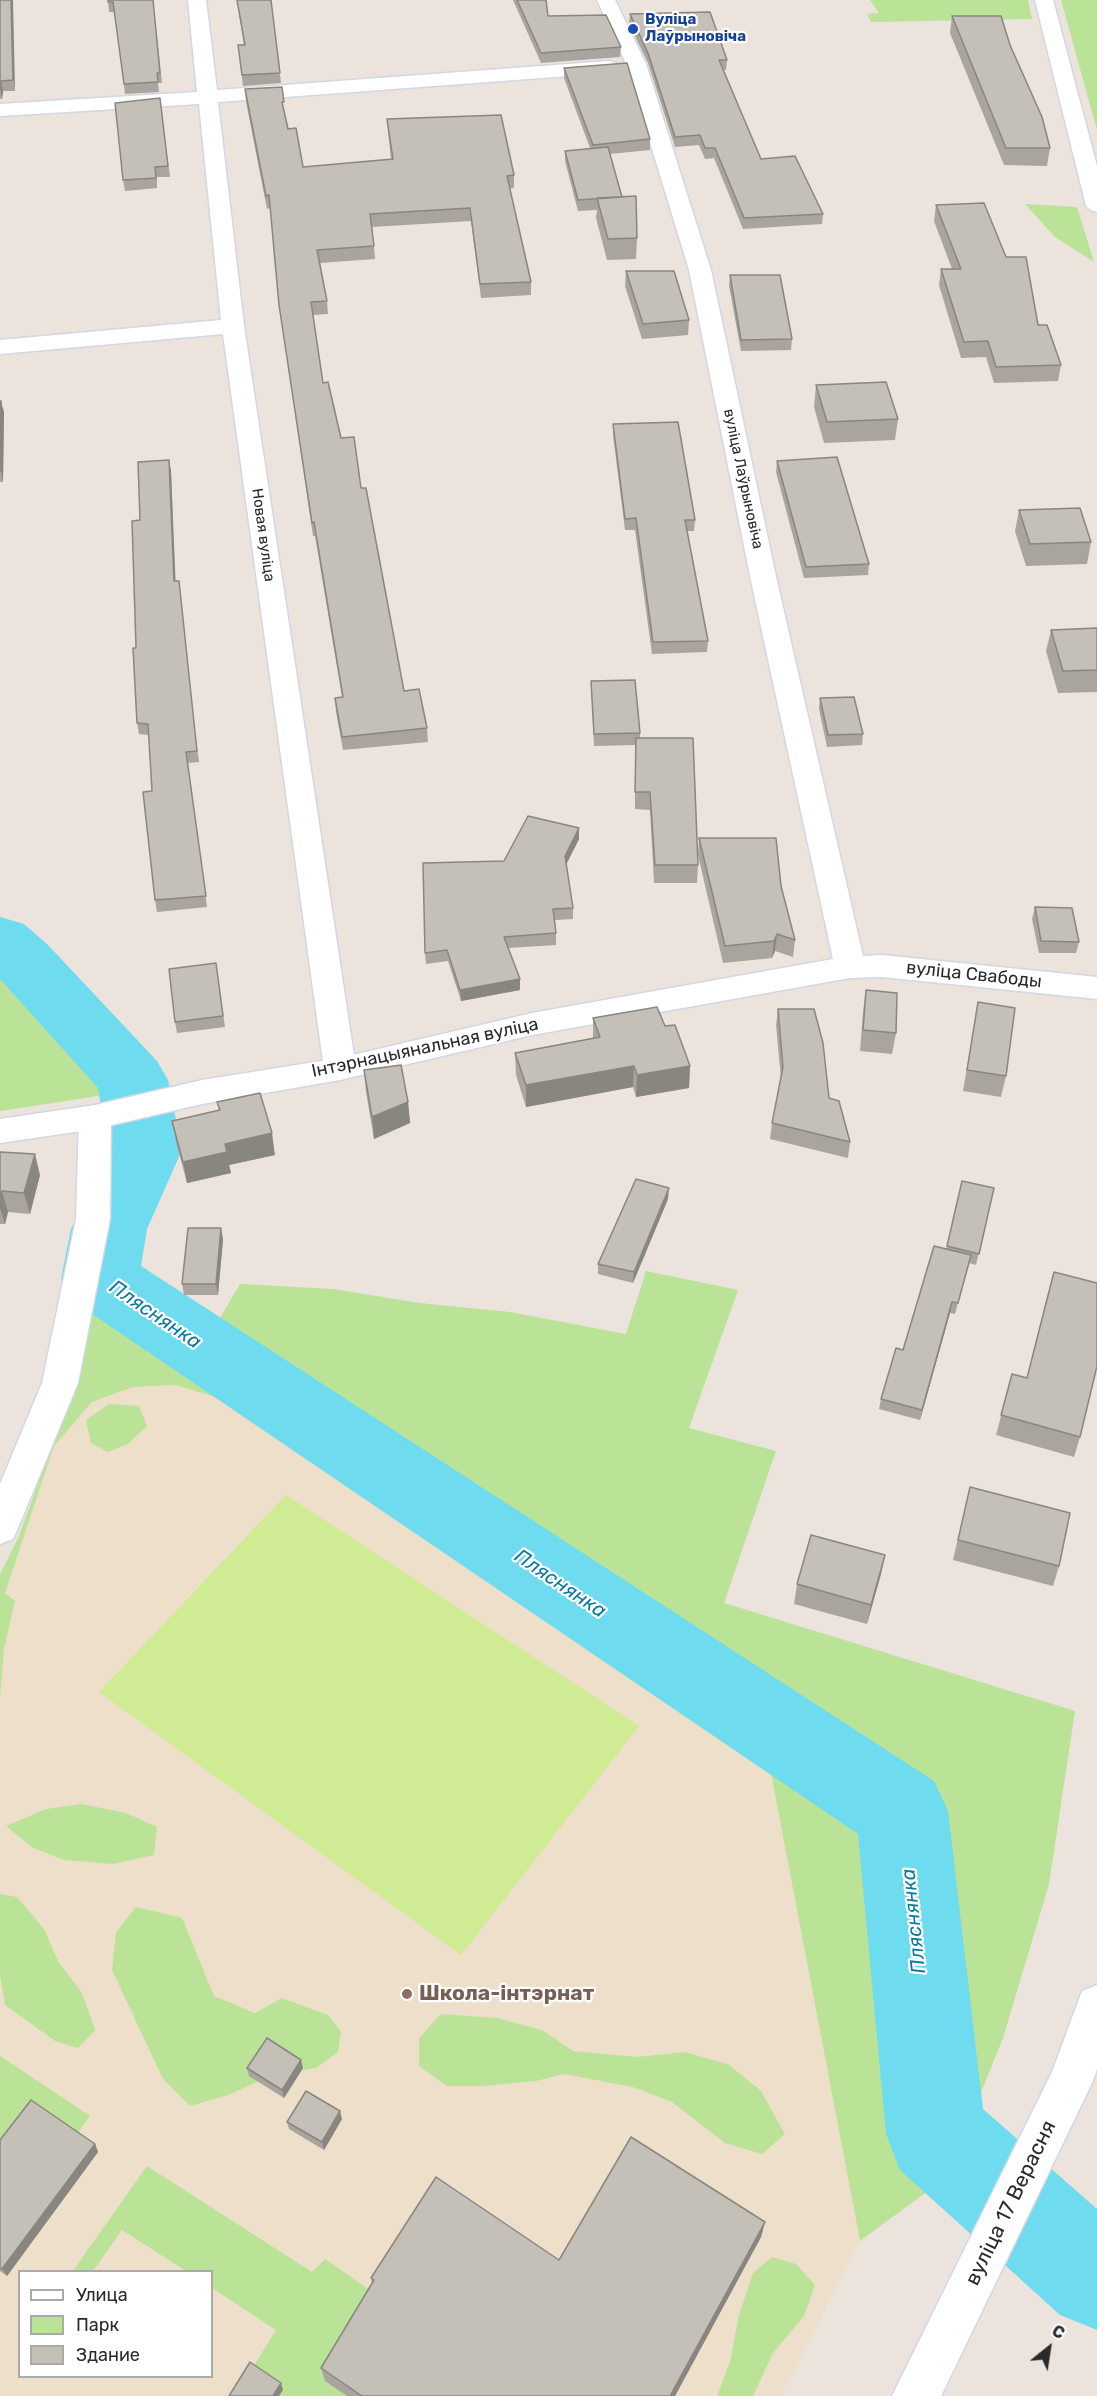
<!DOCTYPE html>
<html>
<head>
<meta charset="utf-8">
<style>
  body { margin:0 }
  #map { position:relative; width:1097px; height:2396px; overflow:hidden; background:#ece3dc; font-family:Rubik,sans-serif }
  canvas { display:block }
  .legend { position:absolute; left:18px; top:2270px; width:195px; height:108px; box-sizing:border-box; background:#fff; border:2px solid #aaa; margin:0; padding:8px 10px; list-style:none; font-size:18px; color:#2a2a2a }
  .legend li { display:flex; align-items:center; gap:12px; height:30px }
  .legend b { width:30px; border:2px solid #aaa }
  .north { position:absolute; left:1019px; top:2318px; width:60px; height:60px; -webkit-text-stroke:4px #fff; paint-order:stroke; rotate:30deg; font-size:16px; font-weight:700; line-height:24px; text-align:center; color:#2a2a2a }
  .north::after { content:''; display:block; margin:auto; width:21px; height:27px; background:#2a2a2a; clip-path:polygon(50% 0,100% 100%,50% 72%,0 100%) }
</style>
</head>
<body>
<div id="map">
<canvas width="1097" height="2396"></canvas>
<ul class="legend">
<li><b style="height:8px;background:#fff"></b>Улица</li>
<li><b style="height:16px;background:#bae398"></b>Парк</li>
<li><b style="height:16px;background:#c4bfb7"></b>Здание</li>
</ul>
<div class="north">С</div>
</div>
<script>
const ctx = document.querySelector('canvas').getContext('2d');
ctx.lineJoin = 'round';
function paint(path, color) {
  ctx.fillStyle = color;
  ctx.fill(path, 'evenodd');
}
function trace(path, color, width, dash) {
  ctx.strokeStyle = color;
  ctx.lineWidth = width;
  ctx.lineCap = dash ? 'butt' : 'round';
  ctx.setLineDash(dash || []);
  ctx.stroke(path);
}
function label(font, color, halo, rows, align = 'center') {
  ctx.font = font + ' Rubik,sans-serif';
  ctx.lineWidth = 4.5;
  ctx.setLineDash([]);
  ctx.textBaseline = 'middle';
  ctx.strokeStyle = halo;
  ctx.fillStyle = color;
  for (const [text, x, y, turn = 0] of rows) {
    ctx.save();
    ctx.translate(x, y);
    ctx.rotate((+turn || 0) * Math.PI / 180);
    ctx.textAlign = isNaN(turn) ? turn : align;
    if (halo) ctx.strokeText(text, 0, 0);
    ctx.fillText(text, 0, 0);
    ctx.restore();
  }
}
const education = new Path2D(`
  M175,1385L239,1404L766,1747L860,2241L781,2396H0V1609L54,1446L92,1402L133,1387ZM20,2272H212V2376H20Z`);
const green = new Path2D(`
  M870,0H1028L1032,19L871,22L867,14L879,13Z
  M1061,0H1097V130Z
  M1025,204L1077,207L1094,262L1055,237Z
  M0,941L24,962L132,1080L134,1087L92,1097L0,1111Z
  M142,1131L145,1150L109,1229L100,1279L153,1314L220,1318L240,1284L333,1289L420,1303L510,1312L626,1334L646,1271L738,1290L689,1428L776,1451L724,1603L1075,1711L1049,1884L1003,2038L977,2102L947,2144L932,2188L860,2241L766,1747L239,1404L175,1385L133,1387L92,1402L54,1446L5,1593L15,1601L4,1649L0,1696V1574L19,1536L67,1404L108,1155L119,1139Z
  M109,1404L139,1406L147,1426L128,1444L108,1452L91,1443L86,1420Z
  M81,1804L126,1813L157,1827L154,1855L113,1864L64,1860L33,1848L6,1826L46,1809Z
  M0,1894L17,1897L44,1929L58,1961L82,1993L95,2030L78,2048L55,2041L5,2005L0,1975Z
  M136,1907L182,1918L214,1996L255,2013L282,1998L328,2015L341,2032L338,2052L316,2068L273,2075L228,2095L190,2106L163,2079L112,1970L116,1932Z
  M441,2014L497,2018L542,2030L573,2051L637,2057L684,2052L728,2064L761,2091L785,2134L762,2154L725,2143L672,2102L633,2087L564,2074L536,2081L482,2086H447L419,2066V2038Z
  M0,2056L90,2116L0,2242Z
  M147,2166L312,2272L325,2259L523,2396H235L276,2330L212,2288V2272L186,2271L122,2230L93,2271L72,2272Z
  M772,2257L796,2264L815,2285L804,2316L773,2353L753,2396H717L730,2362L739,2315L753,2273Z`);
const pitch = new Path2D(`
  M286,1495L639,1726L461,1955L99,1692Z`);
const river = new Path2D(`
  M0,917L24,924L48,945L157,1061L168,1080L182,1150L147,1229L141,1266L934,1781L948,1811L983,2109L1097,2209V2330L1060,2315L900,2170L886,2134L858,1834L73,1301L61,1279L71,1229L108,1150L98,1088L0,979Z`);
const minor = new Path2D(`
  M188,0H206L217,90L609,61L616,63L619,67L616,71L609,73L218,102L244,326L356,1069L351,1077L340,1080L329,1077L324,1069L223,334L0,354V340L221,320L199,104L0,116V104L197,92Z
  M95,1105L106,1109L111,1117L110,1219L78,1383L18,1528L13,1539L0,1544V1484L42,1383L76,1219L79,1117L84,1109Z`);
const tertiary = new Path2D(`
  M1097,1985V2069L1093,2081L941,2396H892L1052,2072L1082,1991Z`);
const secondary = new Path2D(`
  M597,0H615L646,64L711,270L777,581L863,956L882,955L1097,977V999L882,977L850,978L532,1035L340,1080L202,1104L95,1129L0,1143V1119L95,1105L202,1080L340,1058L532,1013L833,959L751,581L689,270L626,64Z
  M1035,0H1053L1097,166V212L1090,210L1086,206Z`);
const wall = new Path2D(`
  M0,0L15,91H3L2,99H0Z
  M108,0H153L162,83H158L159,92L125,94L115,12H109Z
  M237,0H271L281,83L243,86L238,45H244Z
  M513,0H546L548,16L621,47L620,57L541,63Z
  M630,14L727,60L726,70H723L761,159L823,214L822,224L743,229L714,158L705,159L699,145L675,147L648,63L629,24Z
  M952,16L1010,45L1050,148L1047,166L1004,165L950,33Z
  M564,68L650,139V150L610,154L622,197L637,238L636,259L607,260L596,218L597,210L578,211L565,161V151L590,148L564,78Z
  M245,89L285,115L288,129L303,167L391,159L388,132L387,119L514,175V188L509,189L531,282V295L481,298L471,221L372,227L375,259L320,263L327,301L328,314L313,315L323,383L341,438L361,488L404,691L427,728L428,742L343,750L336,712L335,698L342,697L315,536H313L281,318L270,208L267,209L246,102Z
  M160,98L170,177H157V188L125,191L123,180Z
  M936,205L1006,257L1038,325L1061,365L1058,381L994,383L986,357L961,358L939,285L941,269H952L934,221Z
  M626,271L689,320L688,335L642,339L625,286Z
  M730,275L792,339L791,350L741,351L729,286Z
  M816,385L898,419L895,440L824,443L814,407Z
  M0,401L4,412L3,482H0Z
  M613,424L695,520L694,531H687L708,641L707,652L652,654L635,530H625L613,435Z
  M169,460L171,471L175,581L199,762L188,763L207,907L157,912L155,900L152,791L149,735L139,734L137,723L136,648L140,520Z
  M777,461L869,564L868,575L804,578L776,472Z
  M1019,510L1091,542L1087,564L1026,566L1015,531Z
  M1097,628V692L1058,693L1046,651L1051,630Z
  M591,681L640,733V738L698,865L697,883H654L650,810L635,809V745L594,746Z
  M820,698L863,734L862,745L827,747L819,709Z
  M579,828V839L566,864L573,908V919L555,920L556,933V945L508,948L520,990L461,1001L448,961L426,964L425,953L504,861Z
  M699,838L781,886L795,940L793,957L775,951L772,958L723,963L698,855Z
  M1035,907L1079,942L1076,953H1039L1032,919Z
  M216,963L225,1027L177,1033L175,1022Z
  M866,990L896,1033L892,1054L860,1051L863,1012Z
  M978,1002L1006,1076L1001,1097L963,1091Z
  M778,1009L829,1098L850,1142L848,1158L770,1139L772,1123L781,1079L776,1025Z
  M593,1018L665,1026L690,1066L689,1088L636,1097L633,1087L526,1107L516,1075L515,1053L593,1039Z
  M364,1070L408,1102L410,1123L374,1139L366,1092Z
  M217,1102L275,1155L229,1165L231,1173L187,1183L176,1142L172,1121L219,1110Z
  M0,1152L40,1175L30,1214L8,1212L5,1224H0Z
  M994,1188L976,1265L969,1263L955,1314L950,1313L920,1420L879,1409L881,1399L947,1246Z
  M668,1199L633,1283L598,1274V1264Z
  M223,1239L218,1295H184L182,1284Z
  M1048,1293L1080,1437L1074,1457L996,1435L1012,1374L1027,1378Z
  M970,1487L1059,1566L1053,1586L953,1560Z
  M881,1574L867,1624L794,1604L797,1584Z
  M247,2068H303L284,2098L249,2076Z
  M342,2119L324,2150L289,2129L287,2122Z
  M0,2140L95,2144L98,2152L7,2276L0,2271Z
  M765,2222L761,2237L675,2396H347L325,2381L321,2368L372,2283L371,2278L559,2260Z`);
const shadedWall = new Path2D(`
  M11,0H13L15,91L13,80Z
  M1,81L3,91L2,99L0,88Z
  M1,401L4,412L3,482L1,471Z
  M169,460L171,471L176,592L174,581Z
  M579,828V839L565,867V856Z
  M777,934L775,951L772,958L774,941Z
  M520,979V990L461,1001L460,990Z
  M634,1066L633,1087L526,1107V1085Z
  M690,1066L689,1088L636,1097L637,1075Z
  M408,1102L410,1123L374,1139L372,1117Z
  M272,1133L275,1155L229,1165L231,1173L187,1183L183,1162L225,1144Z
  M35,1154L40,1175L30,1214L24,1193Z
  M669,1188L668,1199L633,1283L634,1272Z
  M2,1191L8,1212L5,1224L0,1208V1197Z
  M221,1228L223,1239L218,1295L216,1284Z
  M952,1302L950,1313L920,1420L922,1410Z
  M885,1555L881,1574L867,1624L871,1605Z
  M301,2060L303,2068L284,2098L282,2090Z
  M340,2111L342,2119L324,2150L322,2142Z
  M95,2144L98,2152L7,2276L2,2269Z
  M765,2222L761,2237L675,2396H670Z
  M281,2383L283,2390L279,2396H273Z`);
const building = new Path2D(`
  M0,0H11L13,80L1,81L0,88Z
  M108,0H153L160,73H157L158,82L124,84L113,2H108Z
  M237,0H271L280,73L242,75L238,45H245Z
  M517,0H546L548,16L606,15L621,47L541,53Z
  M710,12L727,60H719L761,159L795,156L823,214L744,218L715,148H705L700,135L675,137L648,53L630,14Z
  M952,16H1001L1010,45L1042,117L1050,148H1006Z
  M627,63L650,139L593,145L564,68Z
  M282,87L284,102H282L288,129L296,128L303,167L393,159L387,119L501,115L514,175L507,176L531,282L480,284L470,208L370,214L374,246L317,250L327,301L311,302L323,383L328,382L341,438L354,437L361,488H366L404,691L419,689L427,728L342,737L335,698L343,697L314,522L312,523L279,305L269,195L266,196L245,89Z
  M160,98L168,166L155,167L156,178L123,180L115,103Z
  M608,147L622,197L578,200L565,151Z
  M636,196L637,238L608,239L597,198Z
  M984,203L1006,257H1026L1038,325H1047L1061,365L996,367L988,341L964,342L941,269H961L936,205Z
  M626,271H674L689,320L643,324Z
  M730,275H780L792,339L741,340Z
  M886,382L898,419L827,422L816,385Z
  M0,401H1V471H0Z
  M678,422L695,520H685L708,641L653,642L636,518L625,519L613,424Z
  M837,457L869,564L806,567L777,461Z
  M169,460L174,581H179L197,751L186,752L206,896L155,900L143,792L152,791L148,724L137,723L133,648H136L132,521L140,520L138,462Z
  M1080,508L1091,542L1030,544L1019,510Z
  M1097,628V670L1063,671L1051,630Z
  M635,680L640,733L594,734L591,681Z
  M854,697L863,734L828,735L820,698Z
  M636,738H693L698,865H655L650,792H635Z
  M528,816L579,828L565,856L573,908L553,909L556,933L504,937L520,979L460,990L447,950L425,953L423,863L504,861Z
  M699,838H776L781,886L795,940L777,934L774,941L725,946Z
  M1035,907L1072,908L1079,942L1041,941Z
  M216,963L223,1016L175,1022L169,969Z
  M866,990L897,993L896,1033L863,1030Z
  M978,1002L1015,1008L1006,1076L967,1070Z
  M657,1007L665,1026L675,1025L690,1066L637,1075L634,1066L526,1085L515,1053L600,1037L593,1018Z
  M778,1009H814L823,1043L829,1098L839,1101L850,1142L772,1123L783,1067Z
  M401,1065L408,1102L372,1117L364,1070Z
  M260,1093L272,1133L225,1144L227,1152L183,1162L172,1121L220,1110L217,1102Z
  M0,1152L35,1154L24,1193L2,1191L0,1197Z
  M636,1179L669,1188L634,1272L598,1264Z
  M962,1181L994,1188L979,1254L947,1246Z
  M188,1228H221L216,1284H182Z
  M934,1246L971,1255L958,1303L952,1302L922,1410L881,1399L896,1348L903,1350Z
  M1054,1272L1097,1283V1366L1080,1437L1001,1415L1012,1374L1027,1378Z
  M970,1487L1070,1513L1059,1566L958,1540Z
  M811,1535L885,1555L871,1605L797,1584Z
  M267,2038L301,2060L282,2090L247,2068Z
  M306,2091L340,2111L322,2142L287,2122Z
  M31,2100L95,2144L2,2269L0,2268V2140Z
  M631,2137L765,2222L670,2396H362L321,2368L374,2280L371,2278L436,2177L559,2260Z
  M250,2362L281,2383L273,2396H229Z`);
const markers = [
  [633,29,6,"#1a4fb4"],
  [407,1994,6,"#8d6e63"]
];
const farTransitnames = [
  ["Вуліца",645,20],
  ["Лаўрыновіча",645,37]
];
const farStreetnames = [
  ["вуліца Лаўрыновіча",743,479,78],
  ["Новая вуліца",263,535,82]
];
const streetNames = [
  ["вуліца Свабоды",974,975,6],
  ["Інтэрнацыянальная вуліца",425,1048,-12]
];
const waterNames = [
  ["Пляснянка",155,1315,34],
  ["Пляснянка",560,1584,34],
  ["Пляснянка",914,1921,-96]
];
const nearEducationnames = [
  ["Школа-інтэрнат",419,1994]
];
const nearStreetnames = [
  ["вуліца 17 Верасня",1011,2203,-64]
];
paint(education, '#eedfcb');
paint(green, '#bae398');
paint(pitch, '#cfeb93');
paint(river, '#6edbef');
trace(minor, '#d1d7e3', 3);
trace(tertiary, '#d1d7e3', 3);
trace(secondary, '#d1d7e3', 3);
paint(minor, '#fff');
paint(tertiary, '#fff');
paint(secondary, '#fff');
paint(wall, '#a9a49d');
paint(shadedWall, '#898680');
paint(building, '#c4bfb7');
trace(building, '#898680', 1.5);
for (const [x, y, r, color] of markers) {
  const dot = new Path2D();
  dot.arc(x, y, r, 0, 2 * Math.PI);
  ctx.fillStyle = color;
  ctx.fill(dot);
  trace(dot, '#fff', 2);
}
label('bold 15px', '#164399', '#fff', farTransitnames, 'left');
label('15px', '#2a2a2a', '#fff', farStreetnames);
label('18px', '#2a2a2a', '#fff', streetNames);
label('italic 20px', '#0c7a9c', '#fff', waterNames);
label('bold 21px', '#785e54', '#fff', nearEducationnames, 'left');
label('21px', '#2a2a2a', '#fff', nearStreetnames);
</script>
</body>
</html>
